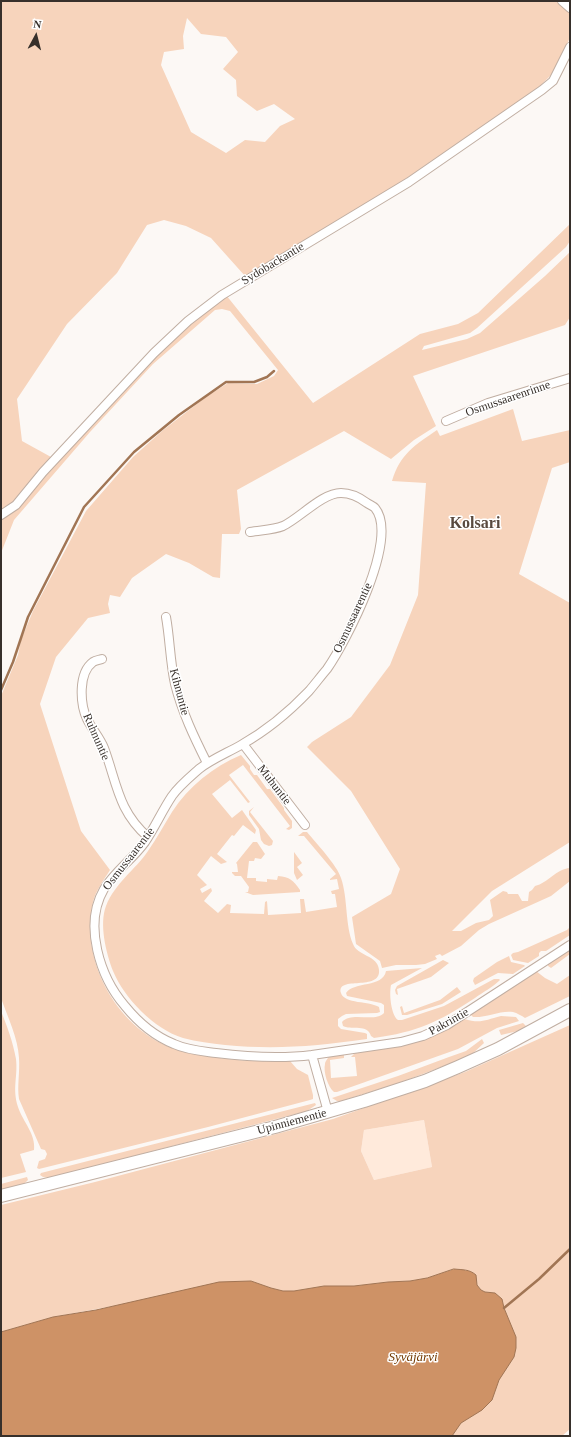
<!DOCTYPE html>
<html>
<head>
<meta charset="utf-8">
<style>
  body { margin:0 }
  #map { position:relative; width:571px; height:1437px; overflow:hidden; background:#fcf8f5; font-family:"Times New Roman",serif }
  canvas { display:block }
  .frame { position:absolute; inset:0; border:2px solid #37302b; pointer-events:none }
  .north { position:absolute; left:16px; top:16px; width:40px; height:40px; -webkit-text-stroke:3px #fff; paint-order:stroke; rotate:7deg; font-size:11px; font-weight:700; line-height:16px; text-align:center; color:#37302b }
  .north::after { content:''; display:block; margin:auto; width:14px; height:18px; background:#37302b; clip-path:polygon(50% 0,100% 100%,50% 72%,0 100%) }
</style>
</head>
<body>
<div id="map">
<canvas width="571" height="1437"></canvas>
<div class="frame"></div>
<div class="north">N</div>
</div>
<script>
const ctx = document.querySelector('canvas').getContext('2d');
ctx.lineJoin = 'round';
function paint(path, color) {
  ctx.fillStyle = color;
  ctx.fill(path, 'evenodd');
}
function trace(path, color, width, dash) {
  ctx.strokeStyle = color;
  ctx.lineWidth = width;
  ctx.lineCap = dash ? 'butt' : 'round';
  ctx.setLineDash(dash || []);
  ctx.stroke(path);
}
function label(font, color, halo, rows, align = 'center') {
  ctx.font = font + ' "Times New Roman",serif';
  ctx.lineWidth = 3;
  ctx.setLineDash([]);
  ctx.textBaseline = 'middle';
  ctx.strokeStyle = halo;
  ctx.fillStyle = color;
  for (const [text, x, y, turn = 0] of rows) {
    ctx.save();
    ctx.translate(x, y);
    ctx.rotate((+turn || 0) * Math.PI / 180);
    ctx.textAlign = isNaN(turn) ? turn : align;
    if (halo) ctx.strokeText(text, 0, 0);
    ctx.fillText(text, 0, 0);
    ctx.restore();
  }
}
const built = new Path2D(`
  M424,1120L432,1167L374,1180L361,1151L364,1130Z`);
const green = new Path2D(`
  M1,1H558L569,10L570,13V37L561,59L550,76L538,88L401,182L328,228L245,276L211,238L186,226L164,220L147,225L117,273L67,324L17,399L22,441L51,457L15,500L5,510L9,515L59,459L176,334L226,295L313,403L420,334L458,324L478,313L570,224V241L566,247L477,328L470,333L424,346L422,350L467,339L480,333L545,276L570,252V317L565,325L413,376L436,426L414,440L391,459L344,431L237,490L241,529L239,534H222L220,578L213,577L189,563L166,554L132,578L120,597L110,595L108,604L110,613L88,618L56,657L40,704L81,831L110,870C104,880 96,890 93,902C79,962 119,1032 178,1050C214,1060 254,1062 290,1061L297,1069L308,1075L313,1095V1099L310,1100L208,1127L39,1169L37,1168L39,1161L45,1159L47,1154L45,1150L41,1149L19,1099C17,1086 20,1072 19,1058C18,1038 8,1018 1,998V696L18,655L21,640L33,611L86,511L133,457L162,431L207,396L228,383L257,384L274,376L278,370L230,311L222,309L215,310L153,364L90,432L14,520L1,553ZM187,18L201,34L226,37L238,52L223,69L236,80L237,96L257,111L274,104L295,119L280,126L265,142L245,140L226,153L191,132L161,65L164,52L184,49L183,36Z
  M513,409L522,441L570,430V462L552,468L519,574L570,603V842L492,891L452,931H461L476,923L489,920L493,916L490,900L503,891L507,892L508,894H518L522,901H528L529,892L532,890L535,886C548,883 556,869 570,868V881L551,896L489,924L479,930L461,946L442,956L440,954L435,956L437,959L425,964L416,965H396L382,968L380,961L356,944L352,917L391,894L400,869L351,791L307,747L312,742L351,717L390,665L418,595L426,483L392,481C400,454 415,445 437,430L440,436Z
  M241,755L250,766V769L254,775H257L267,789H270L284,808V810L292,821V828L289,830L286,829L290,826L243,765L229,775L250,802L248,803L230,780L212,794L232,818L242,810L256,830L255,834L243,825L234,836L232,835L217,854L227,862L221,864L211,856L197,875L207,885L200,889L202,893L211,888L212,891L204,901L218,913L227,904L231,905L230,913L264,914L265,902L267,901L268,915L301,913L300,899H304L306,912L337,907L335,894H332L331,891L339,889L337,879L330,880V879L336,874L304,836H298L303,832H307C316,843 337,865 341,878C348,898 345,925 353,944C357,956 378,955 379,970C381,992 336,975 341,993C344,1004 370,1001 379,1007L380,1012L377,1013L346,1014L342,1016L338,1019V1026L341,1029L365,1033L367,1034V1039C317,1046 276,1050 225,1045C211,1043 197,1042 183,1038C154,1029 124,998 113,971C106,953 99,924 106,906C115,883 135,870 148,851C157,838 164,825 172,812C189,786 213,767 241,755Z
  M254,807L250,812L273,841L272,845L269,846L264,844L261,840L259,829L249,815V811Z
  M253,842H257L265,854L261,859L255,858L254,861H249L247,878H256V881L267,882V879L277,880L278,876C290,877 293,880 300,890V892L253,895L245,892H248L249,887L241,876H235L232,873V872H238L237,864L236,863Z
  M294,852L302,863L297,867L303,875L297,880L294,873Z
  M570,927V935L546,951H541L539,953V956L528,963L513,960L511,955L513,953L518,952L567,930Z
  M570,948V954L551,968L548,966V963Z
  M509,956L511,962L524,965L525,966L513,974L498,973L475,985L473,981L474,978L497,962Z
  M443,960L449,963L431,977L397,989L398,995L396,994L395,990L397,986Z
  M422,968L391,985C389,994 391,1015 398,1020H402L444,1006L494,979H499L500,980C493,987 483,992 475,998C439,1022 417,1032 374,1038L371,1036C367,1023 353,1031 343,1026L342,1022C352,1011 374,1023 384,1013V1005L381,1003L347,996L346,993C354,981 383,988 386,971Z
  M536,971L545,978L557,984L570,975V996L525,1018C522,1016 517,1013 513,1012C501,1010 486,1018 473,1017L470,1014Z
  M457,987L461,992L442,1004L407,1015H402L400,1007L402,1006L404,1013L440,1000Z
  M1,1011C7,1026 13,1042 16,1059C18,1077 12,1088 18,1107C23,1122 36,1134 34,1150L20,1154L26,1172L1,1178Z
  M501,1016L516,1017L519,1021L497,1028L458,1049L337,1092H334C328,1087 323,1072 325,1064C325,1061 328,1059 329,1056L344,1054V1058L330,1060L331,1078L357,1076L355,1057H351L355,1053L450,1028L464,1019C481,1024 485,1020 501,1016Z
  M523,1023L526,1026L518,1031L501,1035L499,1030Z
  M570,1025V1429L562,1436H451L509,1320L495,1293L485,1292L481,1290L466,1270L454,1269L427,1278L410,1281L388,1282L354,1286H324L294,1291H283L271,1288L251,1281L53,1317L1,1332V1205L95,1182L333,1119L465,1072ZM424,1120L432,1167L374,1180L361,1151L364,1130Z
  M482,1039L484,1043L470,1056L399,1083L341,1101H337L332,1098L398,1076L449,1057L466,1051Z
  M315,1103L316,1105L307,1111L49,1178L43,1177L40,1175L41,1173Z
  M27,1177L28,1180C23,1187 9,1188 1,1190V1184Z`);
const water = new Path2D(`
  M454,1269C463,1270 469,1269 476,1275L477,1285L481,1290L485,1292L495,1293L502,1299L504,1308L516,1337V1348L514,1357L499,1380L492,1400L482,1410L461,1423L452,1436H1V1332L53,1317L96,1310L219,1282L251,1281L271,1288L283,1291H294L324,1286H354L388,1282L410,1281L427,1278Z`);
const stream = new Path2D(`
  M1,690L13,662L28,617L84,507L134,452L179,415L226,382H254L267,377L274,371
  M504,1308L539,1279L570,1249`);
const minor = new Path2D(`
  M562,1L570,8
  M446,421L488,403L570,378
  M1,515L16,505L43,472L154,353L188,321L222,295L409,182L542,90L553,81L570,47
  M250,532C261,530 273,530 283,526C300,518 322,493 341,493C351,493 359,497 367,503C370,505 373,506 375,508C400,538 346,642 327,669C321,676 315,684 309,691C289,712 266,731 241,745C227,753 212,759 199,769C190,777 179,786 172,796C162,811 155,827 145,842C133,859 115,871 104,889C83,925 100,977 125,1006C138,1022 154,1036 174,1044C187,1050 201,1051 216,1053C248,1057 280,1059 312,1055L328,1112
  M166,617C170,639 170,662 175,684C182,712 194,737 207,763
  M102,659C99,660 96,660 93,662C78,673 80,704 87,719C92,729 100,738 104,748C117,783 118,811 148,837
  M243,744L305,825
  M312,1055L401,1042L423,1036L447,1025L570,945`);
const secondary = new Path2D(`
  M1,1196L275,1127L364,1101L425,1081L458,1067L498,1049L570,1010`);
const streetNames = [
  ["Sydobackantie",273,264,-31],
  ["Osmussaarenrinne",508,399,-19],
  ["Osmussaarentie",353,618,-65],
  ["Kihnuntie",179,692,75],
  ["Ruhnuntie",96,737,66],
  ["Muhuntie",274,785,52],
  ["Osmussaarentie",129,859,-52],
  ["Pakrintie",449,1022,-29],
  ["Upinniementie",292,1122,-15]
];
const waterNames = [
  ["Syväjärvi",413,1358]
];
const districtNames = [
  ["Kolsari",475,524]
];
paint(built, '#ffeadb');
paint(green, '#f7d4bc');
paint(water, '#ce9266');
trace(water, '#a17554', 1);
trace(stream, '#a17554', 2.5);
trace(minor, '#c0aea2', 10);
trace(secondary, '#c0aea2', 14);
trace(minor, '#fff', 8);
trace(secondary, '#fff', 12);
label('12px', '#37302b', '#fff', streetNames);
label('italic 13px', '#723a02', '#fff', waterNames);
label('bold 16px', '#59493e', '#fff', districtNames);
</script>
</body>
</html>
